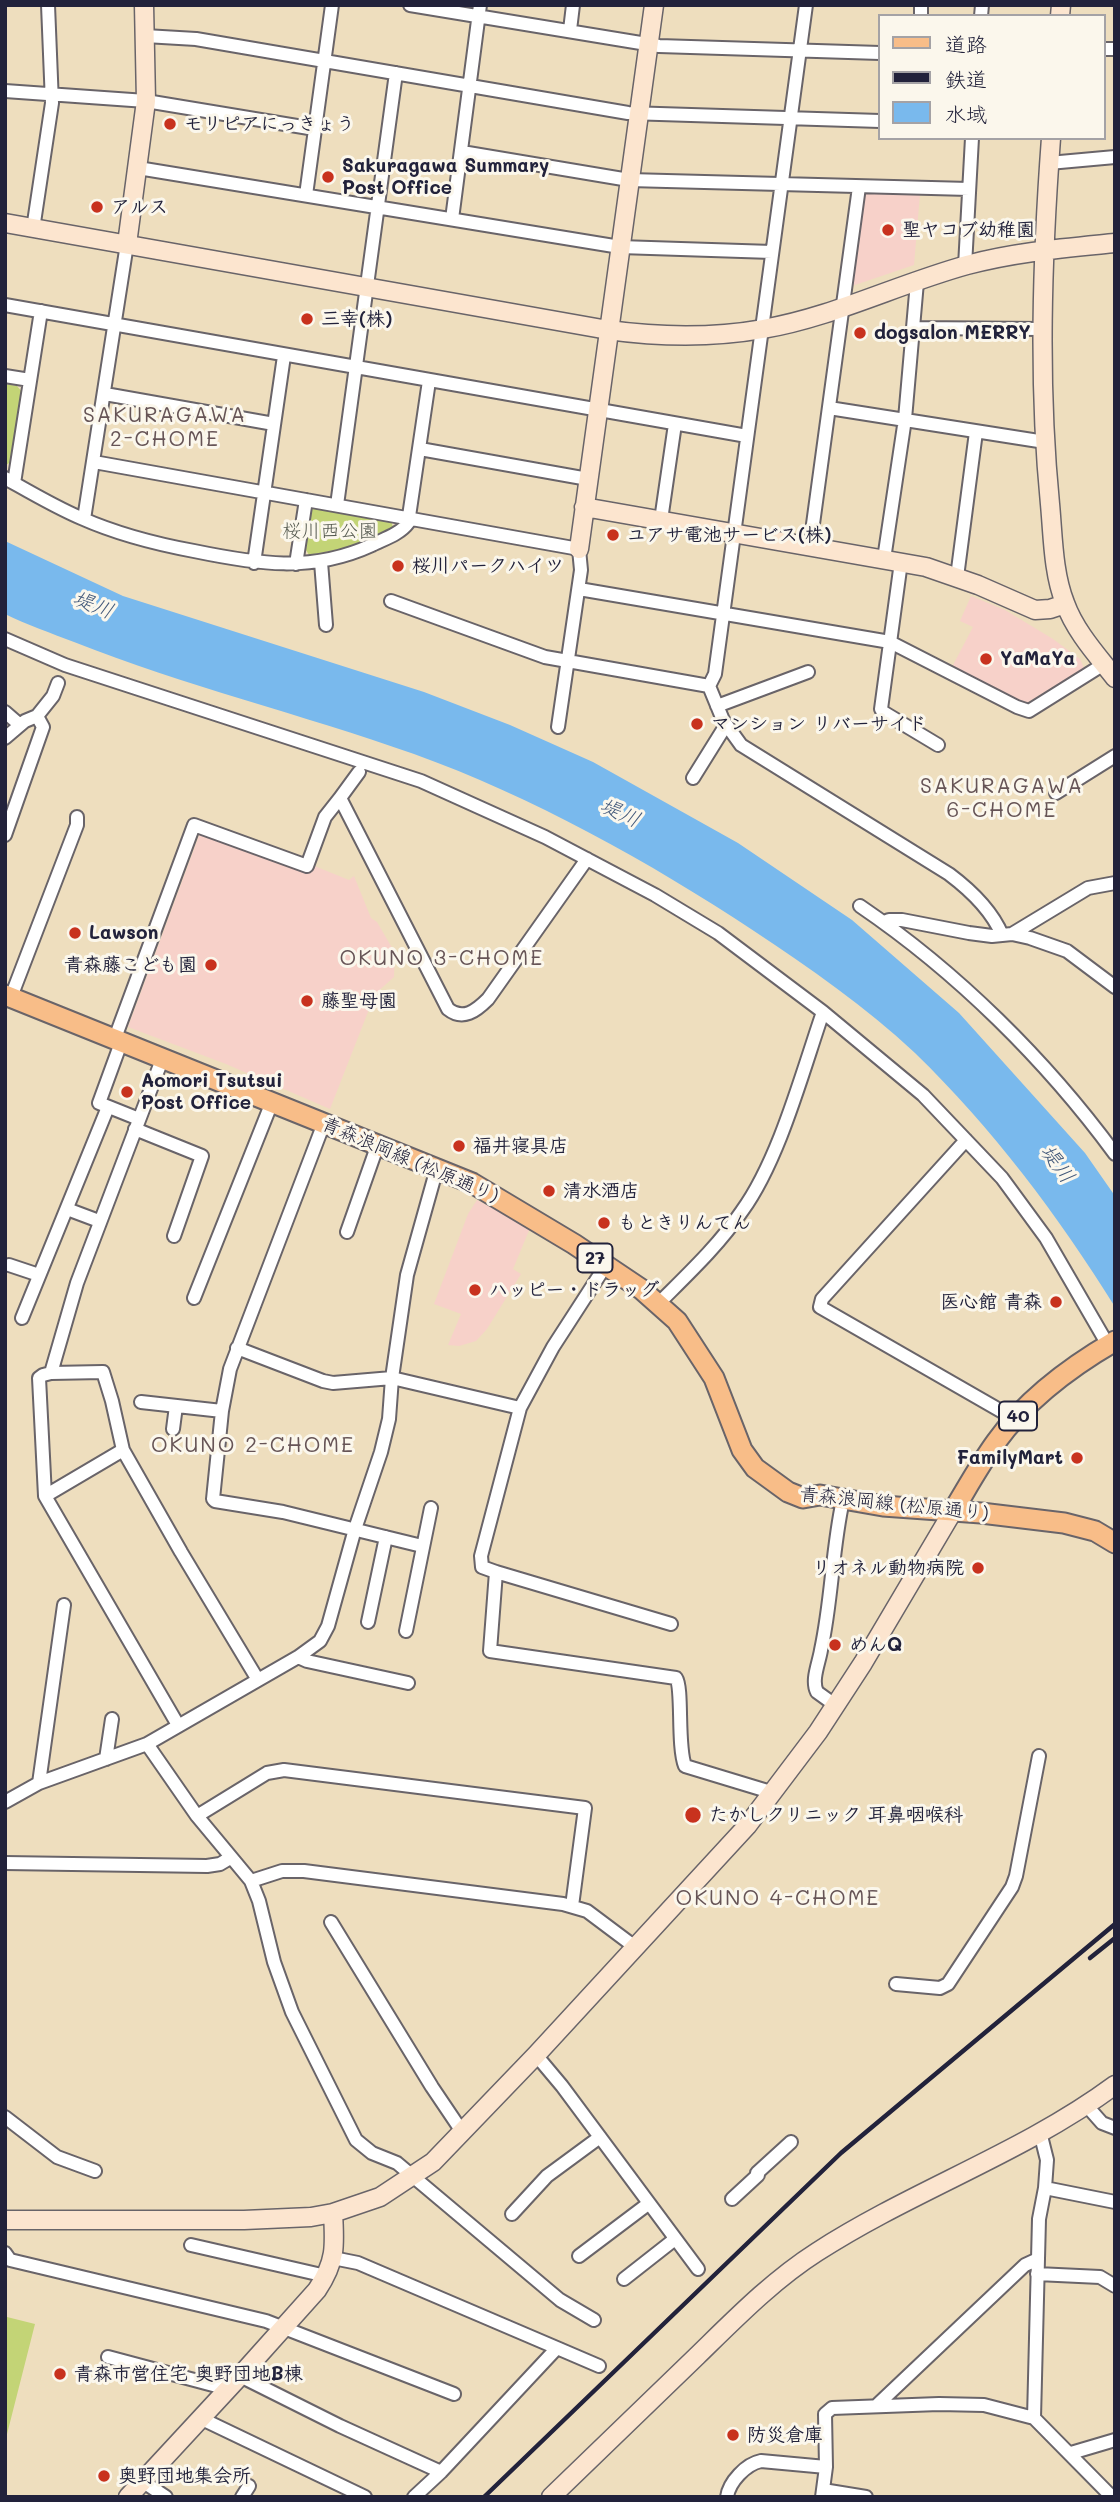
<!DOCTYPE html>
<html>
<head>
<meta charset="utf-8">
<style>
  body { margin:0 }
  #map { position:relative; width:1120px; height:2502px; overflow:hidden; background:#eedebe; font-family:Mali,"Klee One",sans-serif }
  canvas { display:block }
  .frame { position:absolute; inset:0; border:7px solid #22223b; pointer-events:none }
  .legend { position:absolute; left:878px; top:14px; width:228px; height:126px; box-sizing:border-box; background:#fbf7ec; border:2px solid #a4a2a5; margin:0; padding:9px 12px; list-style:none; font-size:21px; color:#22223b }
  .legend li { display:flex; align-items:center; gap:14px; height:35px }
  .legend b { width:35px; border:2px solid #a4a2a5 }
</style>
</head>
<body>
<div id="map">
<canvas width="1120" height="2502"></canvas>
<div class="frame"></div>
<ul class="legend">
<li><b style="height:9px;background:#f8bd88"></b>道路</li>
<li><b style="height:9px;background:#22223b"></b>鉄道</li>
<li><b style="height:19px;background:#79b9ed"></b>水域</li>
</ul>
</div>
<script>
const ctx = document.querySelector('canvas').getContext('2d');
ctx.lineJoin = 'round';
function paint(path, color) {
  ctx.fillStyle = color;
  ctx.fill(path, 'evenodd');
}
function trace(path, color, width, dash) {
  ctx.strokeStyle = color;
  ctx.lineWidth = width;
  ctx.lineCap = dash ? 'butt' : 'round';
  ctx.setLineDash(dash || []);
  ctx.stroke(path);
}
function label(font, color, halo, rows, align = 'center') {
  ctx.font = font + ' Mali,"Klee One",sans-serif';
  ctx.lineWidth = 6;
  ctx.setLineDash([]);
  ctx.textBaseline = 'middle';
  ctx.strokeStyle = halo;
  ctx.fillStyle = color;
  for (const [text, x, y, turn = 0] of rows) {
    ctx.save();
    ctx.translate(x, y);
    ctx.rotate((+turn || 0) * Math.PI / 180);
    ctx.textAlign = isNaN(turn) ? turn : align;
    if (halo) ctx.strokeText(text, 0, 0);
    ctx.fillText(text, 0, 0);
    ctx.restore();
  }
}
const built = new Path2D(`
  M865,191L920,194L914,265L852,286Z
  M971,596L1005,610L1053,639L1080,659L1084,668L1025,704L952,667L973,627L960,621Z
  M200,833L308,873L312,865L349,880L354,876L371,918L377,922L395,953L394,977L375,994L330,1109L226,1064L128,1027Z
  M477,1200L530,1228L513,1269L521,1274L487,1329L476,1341L459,1346L448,1345L461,1314L434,1304L468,1214Z`);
const green = new Path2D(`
  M5,384L17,386L23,393L11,462L6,465Z
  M314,506L391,521L393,527L347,548L309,555L306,550L311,509Z
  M7,2317L35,2324L5,2442V2323Z`);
const water = new Path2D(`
  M5,541L123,596L424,692L510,725L593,762L738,843L852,920L959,1013L1085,1153L1115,1196V1307C1058,1215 993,1129 915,1053C866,1007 810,968 754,931C650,862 531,796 414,754C301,714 185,686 74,642C51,633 27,625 5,614Z`);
const street = new Path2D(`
  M410,5L659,46L880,53
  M921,5V16
  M981,16L982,5
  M570,30L573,5
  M145,36L196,39L628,113L880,121
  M1104,49H1115
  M5,91L146,101L315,129
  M462,152L629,180L969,189
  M1049,163L1115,157
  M138,168L620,247L772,252
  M306,195L332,5
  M452,219L480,5
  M33,229L52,103L48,5
  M965,266L972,138
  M5,305L747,436
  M914,328L1042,329
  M5,376L30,380
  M105,394L274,424
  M829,408L1045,442
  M420,449L588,479
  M94,462L579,549L581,570L558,727
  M5,478C30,492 55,507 81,518C117,534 156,544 194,551C257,564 311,573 372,545C384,539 400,534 408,523L429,381
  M14,483L41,311
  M337,505L396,73
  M84,519L127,244
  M661,520L675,424
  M810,546L859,187
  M884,559L905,419L917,282
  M321,562L326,625
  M901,562L881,709L883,712L938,745
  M254,563L284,356
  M296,564L306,500
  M957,577L976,432
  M579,589L890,642L1017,707L1029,711L1104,664
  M391,601L545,657L709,686L715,674L806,5
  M5,639L65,665L421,781L545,837L655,895L718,933L823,1012L923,1095L1002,1178L1046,1238L1108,1345
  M709,686L723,720L741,745L949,874C969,889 992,911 1002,935
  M717,706L808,672
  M5,712L20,725
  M5,738L25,721L37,716L53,696L58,683
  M693,778L726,725
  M1056,793L1115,756
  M340,798L359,772
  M5,835L43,727L37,716
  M860,906C957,972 1046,1060 1115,1154
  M884,922L889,920H902L969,933L992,936L1012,934L1030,938L1067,951L1115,987
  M1012,934L1088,888L1115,883
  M11,997L77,825V817
  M115,1038L194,825L307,866L325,817L340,798L448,1009C463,1021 476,1011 488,999L587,859
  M122,1040L99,1103L139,1119
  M163,1057L77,1283L51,1373L43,1375L39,1378L45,1496L178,1725
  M324,1123L230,1369L222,1411L213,1499L215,1501L283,1512L422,1546
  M135,1129L202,1156L174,1236
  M966,1140L822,1299L820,1307L1015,1419
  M67,1209L99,1221
  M347,1232L378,1144
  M9,1265L39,1275
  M606,1265L553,1347L520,1408L481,1556L482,1567L496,1572L490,1651L676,1678C683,1688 677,1746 685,1766L774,1793
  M194,1298L272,1102
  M659,1303C688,1274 719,1245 742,1211C779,1160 802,1073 823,1012
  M22,1318L108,1107
  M237,1348L323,1381L333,1383L392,1378L520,1408
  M51,1373L103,1372L112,1401L123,1450L181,1552L258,1680
  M141,1402L222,1411
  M173,1429L176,1406
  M45,1496L123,1450
  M496,1572L671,1624
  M368,1622L386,1537
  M406,1631L431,1508
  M298,1657L307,1661L408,1683
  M835,1705L817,1692C811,1680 819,1663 821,1650C832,1600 832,1549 843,1500
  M147,1744L197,1816L251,1881L259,1901L274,1962L292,2012L356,2140L372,2153L397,2163L560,2300L594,2320
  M106,1759L112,1719
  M39,1783L64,1605
  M5,1802L39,1783L147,1744L298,1657L320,1641L328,1626L355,1529L381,1452L389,1419L392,1378L407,1275L437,1168
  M197,1816L267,1773L284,1770L585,1808L572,1906
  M5,1863L207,1866L220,1864L230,1858
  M251,1881L282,1871H304L563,1904L587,1911L635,1947
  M331,1922L432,2087L463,2133
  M896,1984L940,1988L948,1984L1012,1887L1016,1876L1039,1756
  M536,2055L562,2086L698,2269
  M1087,2106L1102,2123L1115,2128
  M5,2117L57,2157L95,2171
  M757,2173L791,2142
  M1045,2188L1115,2202
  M732,2199L758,2175
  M512,2214L547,2176L600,2137
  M191,2245L326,2276
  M5,2253L10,2260L266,2321L454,2394
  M579,2256L648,2204
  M333,2258L358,2263L557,2348
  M1037,2274L1100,2277L1115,2286
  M624,2279L675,2239
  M108,2357L228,2389
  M240,2376L340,2426L441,2472
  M876,2406L1025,2265L1038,2259
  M200,2418L365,2497
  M1034,2418L1039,2219L1045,2188L1047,2160L1040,2132
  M1071,2453L1115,2440
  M142,2481L166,2497
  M823,2490L866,2497
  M242,2497L249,2486
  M414,2497L441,2472L557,2348L599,2366
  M727,2497C729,2482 746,2464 761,2461L826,2467
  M822,2497L826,2467L825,2414L832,2408L939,2404L984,2405L1034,2418L1112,2497`);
const secondary = new Path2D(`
  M1060,16L1061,5
  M1051,138C1042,260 1038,382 1050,504C1053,536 1053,573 1065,603C1075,631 1097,655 1115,678
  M5,223L608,330C659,337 712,338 763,329C833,317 898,284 967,265C1015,252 1065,248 1115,243
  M127,244L146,101L144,5
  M584,507L926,567L978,585L1035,610L1050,609L1065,604
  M579,549L654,5
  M5,2220H244L311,2217L333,2213
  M128,2497L240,2376L317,2290C336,2262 335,2246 333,2213L380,2197L433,2162L536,2055L747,1826L818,1732L863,1663L953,1511
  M551,2497C600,2450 648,2403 697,2356C735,2319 773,2280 817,2252C913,2190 1023,2153 1115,2085`);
const primary = new Path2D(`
  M5,995L472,1183L574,1244L641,1289L677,1321L714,1378L742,1450L755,1468L788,1492L803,1498L820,1495L883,1506L981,1513L1064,1523L1095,1531L1115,1543
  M953,1511C967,1488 980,1464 996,1442C1026,1400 1070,1367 1115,1341`);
const rail = new Path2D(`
  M1090,1958L1115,1938
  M484,2497L841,2153L1115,1924`);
const markers = [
  [170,124,7,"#c8321e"],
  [328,177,7,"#c8321e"],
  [97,207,7,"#c8321e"],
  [888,230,7,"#c8321e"],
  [307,319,7,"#c8321e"],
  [860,333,7,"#c8321e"],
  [613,535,7,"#c8321e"],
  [398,566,7,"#c8321e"],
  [986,659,7,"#c8321e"],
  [697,724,7,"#c8321e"],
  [75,933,7,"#c8321e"],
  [211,965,7,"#c8321e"],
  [307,1001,7,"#c8321e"],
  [127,1092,7,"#c8321e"],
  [459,1146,7,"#c8321e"],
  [549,1191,7,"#c8321e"],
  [604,1223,7,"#c8321e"],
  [475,1290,7,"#c8321e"],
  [1056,1302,7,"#c8321e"],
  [1077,1458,7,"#c8321e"],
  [978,1568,7,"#c8321e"],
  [835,1645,7,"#c8321e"],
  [693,1815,9,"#c8321e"],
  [60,2374,7,"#c8321e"],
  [733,2435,7,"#c8321e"],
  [104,2476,7,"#c8321e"]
];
const shields = [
  [595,1258,35],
  [1018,1416,38]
];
const shieldNames = [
  ["27",595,1258],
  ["40",1018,1416]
];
const poiNames = [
  ["モリピアにっきょう",184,124],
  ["Sakuragawa Summary",342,166],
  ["Post Office",342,188],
  ["アルス",111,207],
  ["聖ヤコブ幼稚園",902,230],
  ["三幸(株)",321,319],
  ["dogsalon MERRY",874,333],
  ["ユアサ電池サービス(株)",627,535],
  ["桜川パークハイツ",412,566],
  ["YaMaYa",1000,659],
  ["マンション リバーサイド",711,724],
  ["Lawson",89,933],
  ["青森藤こども園",197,965,"right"],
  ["藤聖母園",321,1001],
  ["Aomori Tsutsui",141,1081],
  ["Post Office",141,1103],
  ["福井寝具店",473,1146],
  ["清水酒店",563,1191],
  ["もときりんてん",618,1223],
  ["ハッピー・ドラッグ",489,1290],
  ["医心館 青森",1042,1302,"right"],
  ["FamilyMart",1063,1458,"right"],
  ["リオネル動物病院",964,1568,"right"],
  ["めんQ",849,1645],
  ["たかしクリニック 耳鼻咽喉科",709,1815],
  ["青森市営住宅 奥野団地B棟",74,2374],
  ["防災倉庫",747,2435],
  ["奥野団地集会所",118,2476]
];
const parkNames = [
  ["桜川西公園",330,531]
];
const streetNames = [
  ["青森浪岡線 (松原通り)",410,1160,23],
  ["青森浪岡線 (松原通り)",894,1504,6]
];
const neighbourhoodNames = [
  ["SAKURAGAWA",165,416],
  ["2-CHOME",165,440],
  ["SAKURAGAWA",1002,787],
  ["6-CHOME",1002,811],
  ["OKUNO 3-CHOME",442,959],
  ["OKUNO 2-CHOME",253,1446],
  ["OKUNO 4-CHOME",778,1899]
];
const waterNames = [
  ["堤川",93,605,22],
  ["堤川",620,813,24],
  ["堤川",1057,1164,53]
];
paint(built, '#f7d1c9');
paint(green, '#c3d476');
paint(water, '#79b9ed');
trace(street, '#696469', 16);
trace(secondary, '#696469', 21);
trace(primary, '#696469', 23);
trace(street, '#fff', 12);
trace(secondary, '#fce5cf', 18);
trace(primary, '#f8bd88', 19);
trace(rail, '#22223b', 4.5);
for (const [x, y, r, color] of markers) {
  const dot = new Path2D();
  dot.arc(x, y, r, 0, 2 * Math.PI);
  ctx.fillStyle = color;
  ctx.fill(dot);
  trace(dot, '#fbf7ec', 2.5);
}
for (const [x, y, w] of shields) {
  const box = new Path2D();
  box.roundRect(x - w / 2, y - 14.5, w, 29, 5);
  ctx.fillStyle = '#fbf7ec';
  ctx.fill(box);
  trace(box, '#22223b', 2);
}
label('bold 18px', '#22223b', null, shieldNames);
label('bold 19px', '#22223b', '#fbf7ec', poiNames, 'left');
label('19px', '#52574d', '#fbf7ec', parkNames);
label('19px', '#22223b', '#fbf7ec', streetNames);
ctx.letterSpacing = '2px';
label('21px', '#665456', '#fbf7ec', neighbourhoodNames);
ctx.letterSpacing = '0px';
label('italic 21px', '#405779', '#fbf7ec', waterNames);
</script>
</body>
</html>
